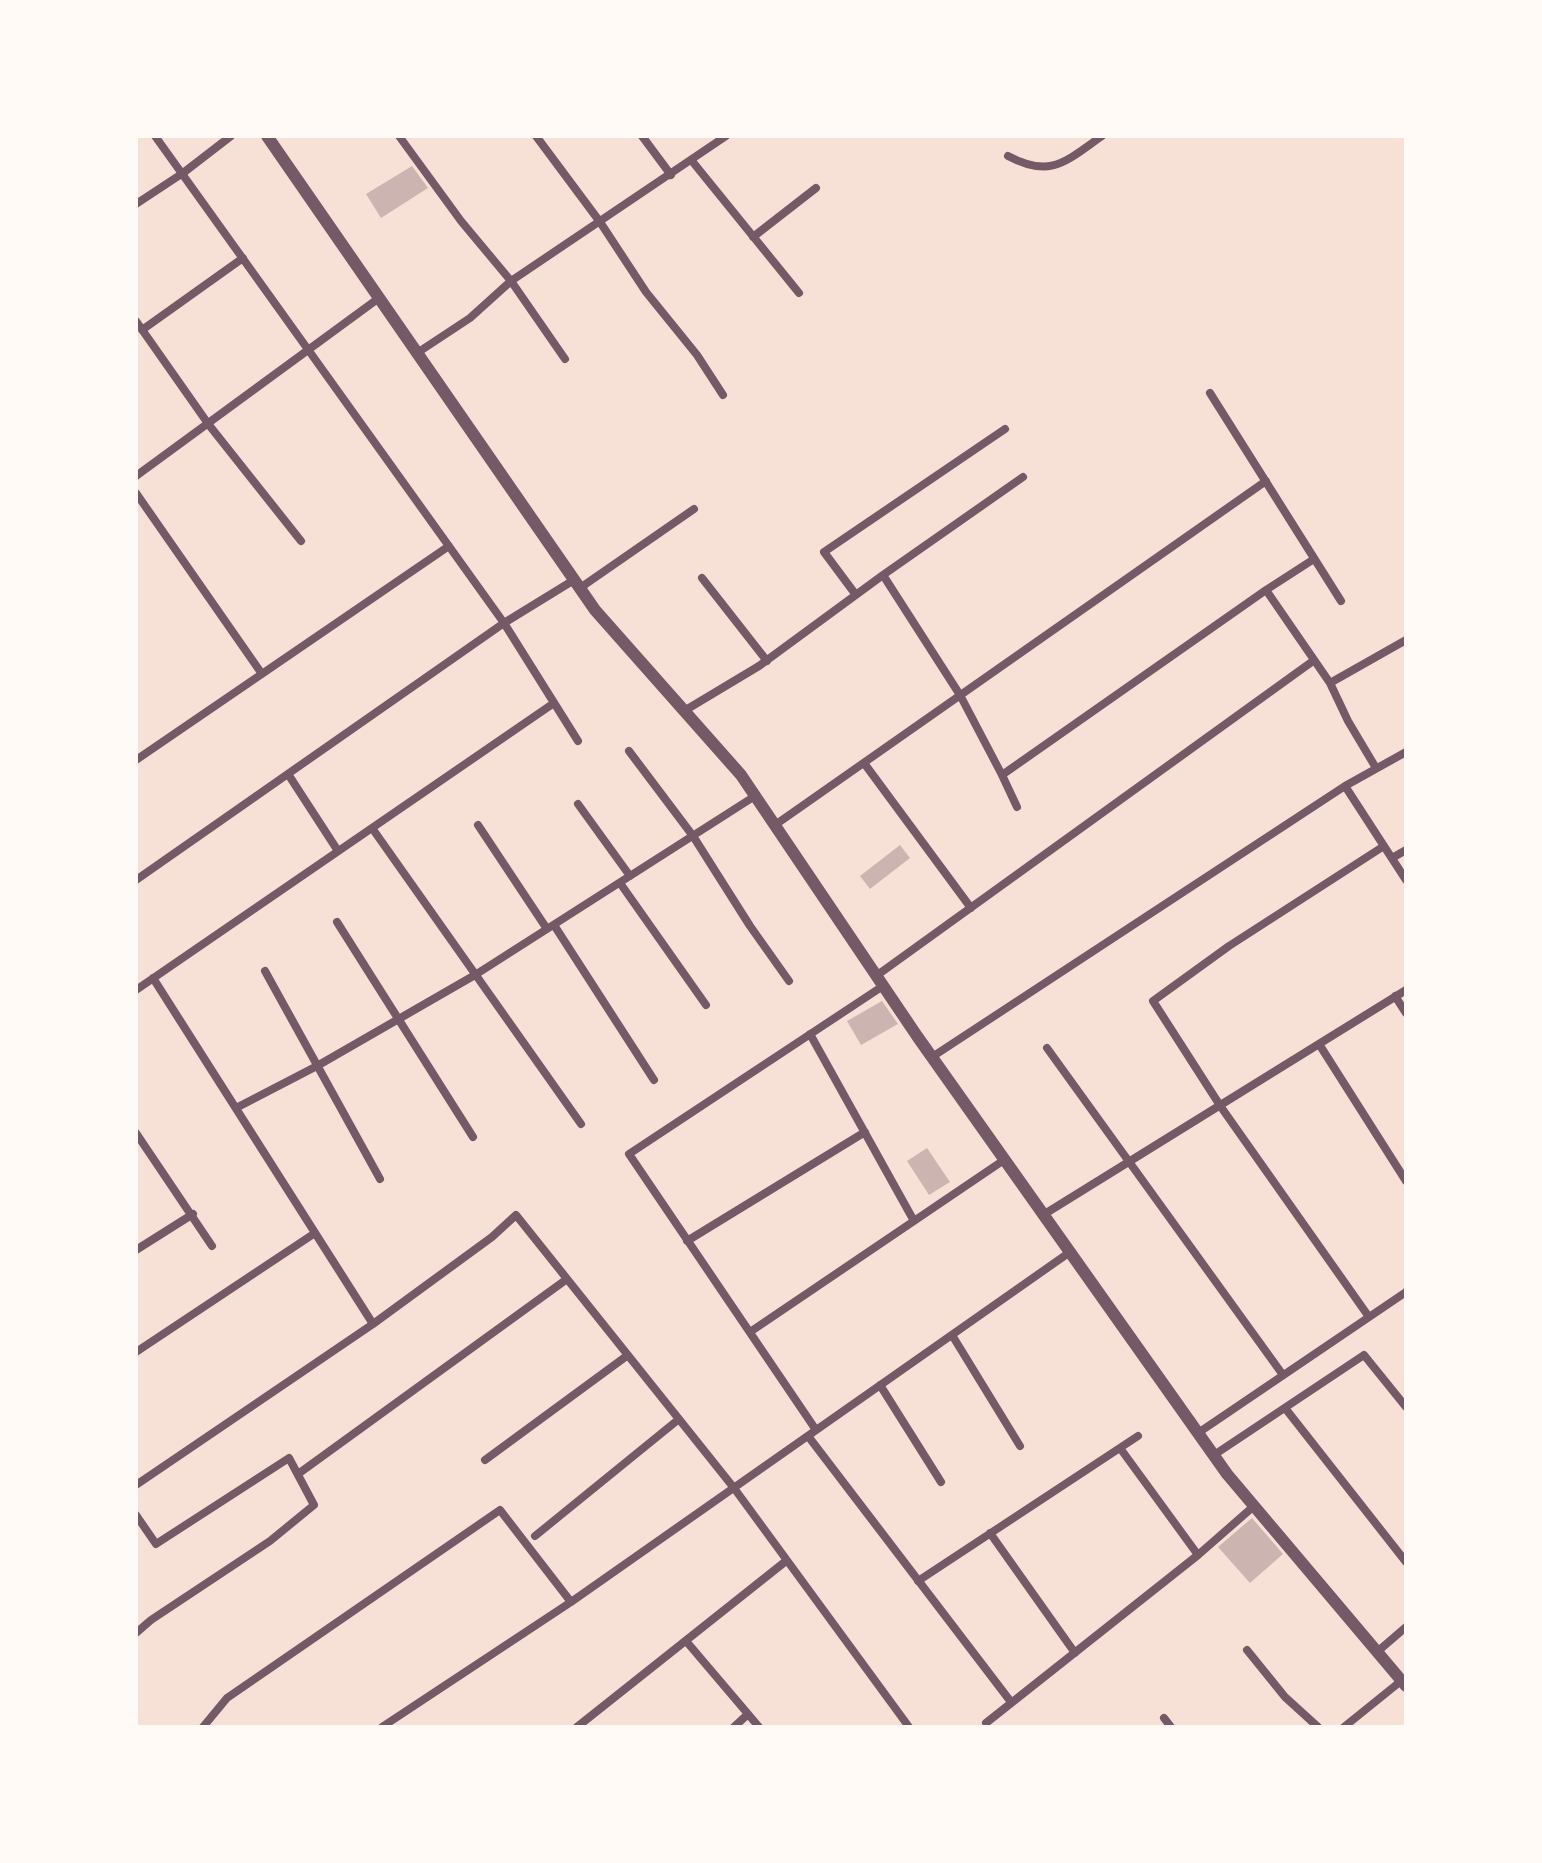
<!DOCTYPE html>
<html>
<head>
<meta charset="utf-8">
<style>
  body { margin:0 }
  #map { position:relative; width:1542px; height:1863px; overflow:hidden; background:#f7e1d7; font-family:"Space Grotesk",sans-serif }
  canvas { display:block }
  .frame { position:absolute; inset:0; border:138px solid #fffaf5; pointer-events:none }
</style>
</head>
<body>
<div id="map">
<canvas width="1542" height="1863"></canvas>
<div class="frame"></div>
</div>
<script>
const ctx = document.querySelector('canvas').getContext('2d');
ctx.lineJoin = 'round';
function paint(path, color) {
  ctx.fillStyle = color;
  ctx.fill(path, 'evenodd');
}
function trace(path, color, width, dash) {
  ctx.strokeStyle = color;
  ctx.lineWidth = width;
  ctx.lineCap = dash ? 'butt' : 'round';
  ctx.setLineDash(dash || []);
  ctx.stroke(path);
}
const building = new Path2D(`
  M412,166L428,188L381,218L366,194Z
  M900,845L910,858L870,889L860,876Z
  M882,1001L898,1024L861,1045L847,1021Z
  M927,1148L950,1182L929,1195L907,1161Z
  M1252,1518L1283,1554L1250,1583L1218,1547Z`);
const minor = new Path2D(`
  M155,136L504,623L578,741
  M399,136L461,221L511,281L565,359
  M536,136L600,222L646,292L697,355L723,395
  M642,136L671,175
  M1008,156C1051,179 1066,161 1102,136
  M692,161L799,293
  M136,204L183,173L231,136
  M753,237L816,188
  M136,321L209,425L301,541
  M142,330L243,258
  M417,353L470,318L511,281L726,136
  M1210,393L1341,601
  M136,476L379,298
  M136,493L262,674
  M883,575L960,695L1002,775L1266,590L1330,683L1348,721L1376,768
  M702,578L767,661
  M580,588L694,509
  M1266,590L1314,559
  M856,595L824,552L1005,429
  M1330,683L1406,640
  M684,711L759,666L883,575L1023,477
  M629,751L693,836L750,926L789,981
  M136,760L449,546
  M864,763L971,908
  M288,774L338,851
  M1002,775L1017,807
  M1345,786L1406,880
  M578,804L630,876
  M478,825L547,929
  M775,825L1266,481
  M372,828L581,1124
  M1392,858L1406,850
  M136,880L504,623L574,580
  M620,883L706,1005
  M337,922L473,1137
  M554,925L654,1080
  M265,971L380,1179
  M876,976L1313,661
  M153,978L373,1324
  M136,990L554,703
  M1395,996L1406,1013
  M810,1034L914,1221
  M1319,1044L1406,1181
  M1047,1048L1283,1375
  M932,1057L1345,786L1406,752
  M236,1108L317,1066L475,975L755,796
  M136,1133L212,1246
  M1043,1215L1406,990
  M687,1241L865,1132
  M136,1250L193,1214
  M1369,1317L1221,1107L1153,1001L1229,946L1384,846
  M750,1332L1004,1160
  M952,1335L1020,1446
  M136,1352L315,1233
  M880,1385L941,1482
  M1285,1408L1406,1562
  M816,1430L629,1154L883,986
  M1198,1433L1406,1292
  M808,1436L1011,1702
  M1120,1448L1198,1555
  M1214,1455L1364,1355L1406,1407
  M485,1460L628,1355
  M298,1474L567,1279
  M136,1485L373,1324L492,1237L516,1215L734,1488L909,1727
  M136,1515L156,1544L289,1458L314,1505L270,1541L151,1620L136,1633
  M990,1533L1075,1653
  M535,1536L679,1419
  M918,1581L1138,1436
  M686,1641L748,1714L734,1727
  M1247,1650L1285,1697L1318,1727
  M1377,1652L1406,1627
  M748,1714L759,1727
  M1164,1718L1171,1727
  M986,1723L1198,1555L1254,1506
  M203,1727L227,1698L500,1510L571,1602
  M382,1727L571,1602L1070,1252
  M577,1727L786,1561
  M1344,1727L1401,1681`);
const tertiary = new Path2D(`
  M267,136L595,610L741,775L917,1036L1227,1474L1406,1686`);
paint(building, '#ccb4b1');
trace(minor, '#755966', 8);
trace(tertiary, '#755966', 12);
</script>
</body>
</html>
